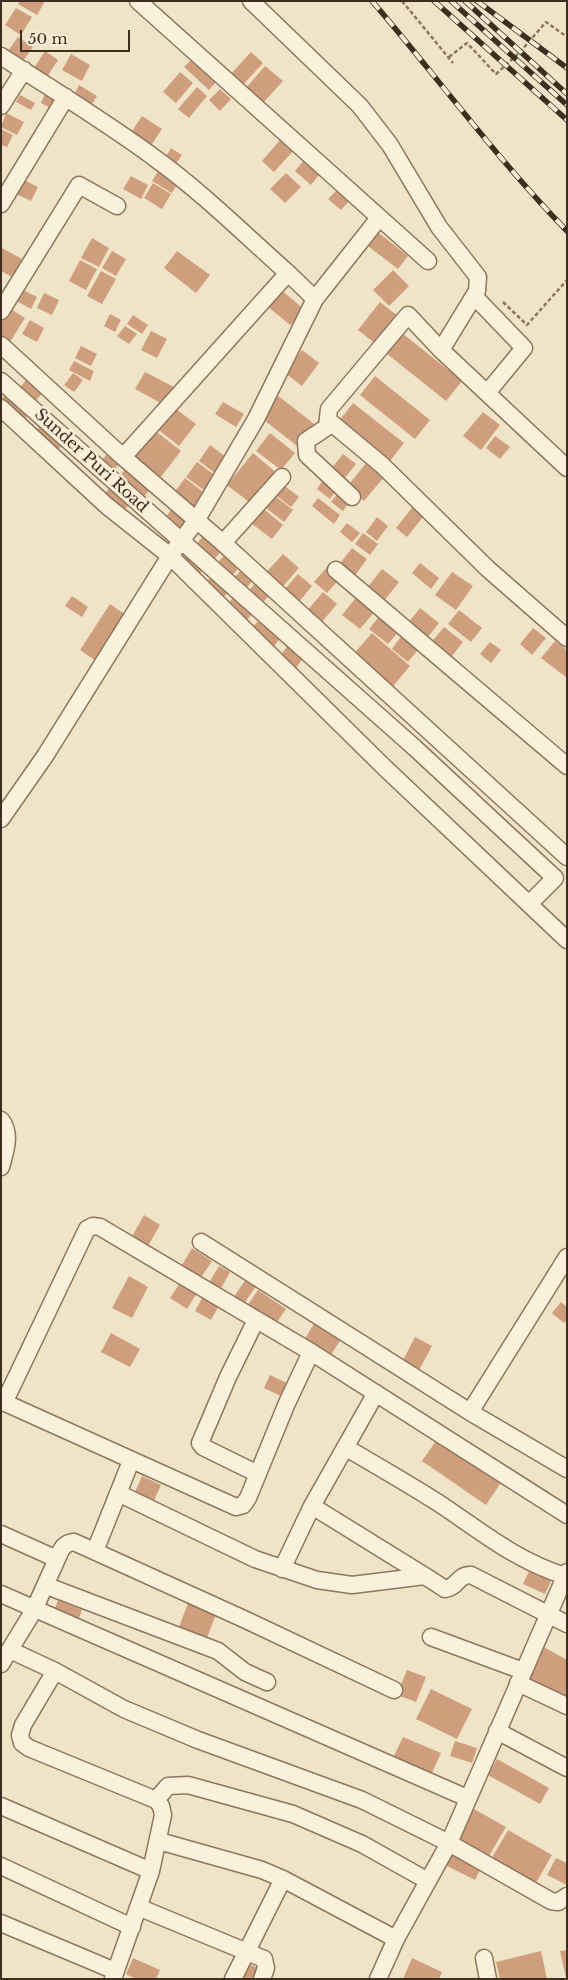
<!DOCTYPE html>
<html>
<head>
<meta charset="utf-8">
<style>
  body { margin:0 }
  #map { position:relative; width:568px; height:1980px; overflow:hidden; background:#f0e4c8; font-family:"Libre Baskerville",serif }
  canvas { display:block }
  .frame { position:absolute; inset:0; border:2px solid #3d2e20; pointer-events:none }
  .scale { position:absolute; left:20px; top:30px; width:110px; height:22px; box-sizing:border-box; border:2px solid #3d2e20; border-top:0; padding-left:6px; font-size:15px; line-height:18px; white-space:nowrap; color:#3d2e20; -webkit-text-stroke:4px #f7eed8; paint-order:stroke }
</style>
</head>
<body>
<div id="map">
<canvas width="568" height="1980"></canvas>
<div class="frame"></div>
<div class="scale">50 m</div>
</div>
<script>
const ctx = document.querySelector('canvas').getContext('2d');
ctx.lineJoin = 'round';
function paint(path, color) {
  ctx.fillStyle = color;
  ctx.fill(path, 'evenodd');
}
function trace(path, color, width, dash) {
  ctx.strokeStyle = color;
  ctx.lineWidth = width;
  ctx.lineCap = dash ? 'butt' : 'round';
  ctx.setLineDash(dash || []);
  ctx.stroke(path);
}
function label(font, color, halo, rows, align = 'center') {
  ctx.font = font + ' "Libre Baskerville",serif';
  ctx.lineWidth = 5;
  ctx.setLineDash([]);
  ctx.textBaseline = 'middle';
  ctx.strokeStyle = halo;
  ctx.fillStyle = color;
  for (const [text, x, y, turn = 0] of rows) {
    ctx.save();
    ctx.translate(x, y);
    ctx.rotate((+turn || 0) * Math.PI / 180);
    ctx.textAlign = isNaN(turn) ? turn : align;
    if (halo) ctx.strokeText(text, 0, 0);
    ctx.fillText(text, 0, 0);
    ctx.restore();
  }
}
const building = new Path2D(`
  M20,1H45L37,15L18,4Z
  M16,8L32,17L21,35L5,25Z
  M18,37L33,47L20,65L5,55Z
  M45,51L58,60L45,80L32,71Z
  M251,52L263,63L241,87L229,76Z
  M71,54L90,65L82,81L62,70Z
  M194,57L219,79L209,90L184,67Z
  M265,66L283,81L263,103L246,88Z
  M180,72L193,83L176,103L163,92Z
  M79,85L97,96L89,109L72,99Z
  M197,87L207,96L189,118L178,109Z
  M48,88L64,97L56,111L41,103Z
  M220,89L231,99L220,111L209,100Z
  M20,95L35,103L31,110L16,102Z
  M6,113L24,122L17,135L1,127Z
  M142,116L162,129L150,147L130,134Z
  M1,129L13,135L7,147L1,145Z
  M280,140L293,151L274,172L262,161Z
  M171,148L182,155L173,168L163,161Z
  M303,161L319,175L311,185L295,171Z
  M161,167L180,179L172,193L152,181Z
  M286,173L301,187L285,203L270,189Z
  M131,176L148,185L141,199L123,189Z
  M22,179L38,187L31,201L14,193Z
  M153,183L171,194L162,209L144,198Z
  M338,189L350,200L341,210L328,199Z
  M375,230L408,256L398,269L364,243Z
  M92,238L109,248L99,267L81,258Z
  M2,248L22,259L12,277L1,271Z
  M112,251L126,259L116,276L102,268Z
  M177,251L210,275L196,293L164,268Z
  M80,260L97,269L86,290L69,281Z
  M393,270L409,286L389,306L373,290Z
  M101,271L116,279L102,304L87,296Z
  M279,288L305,310L290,325L266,305Z
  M21,289L37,297L31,309L15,300Z
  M44,293L59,300L52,315L37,308Z
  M380,302L399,317L377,345L358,330Z
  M9,308L25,318L8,345L1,340V321Z
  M110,314L121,320L115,332L104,326Z
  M133,315L148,325L142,334L127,324Z
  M30,320L44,328L37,342L22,334Z
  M125,326L137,334L129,344L117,336Z
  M151,331L167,339L157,358L141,350Z
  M402,333L462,381L446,401L386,353Z
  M81,346L97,354L91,366L75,358Z
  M302,350L319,363L302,386L285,373Z
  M74,361L94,371L90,381L69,370Z
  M145,372L174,387L164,405L135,389Z
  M73,373L83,380L74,392L64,385Z
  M375,376L430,420L415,439L360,395Z
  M27,379L43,392L34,403L18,390Z
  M6,392L31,412L24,420L1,401Z
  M277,395L318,427L301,449L260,417Z
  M223,402L244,414L236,427L215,414Z
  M353,403L404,443L390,461L339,421Z
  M172,406L196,424L179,446L155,427Z
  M483,412L500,425L481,450L463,436Z
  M43,423L65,442L56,452L34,433Z
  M153,429L181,451L160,478L131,456Z
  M270,433L295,453L281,470L256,451Z
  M495,436L510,447L500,459L486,448Z
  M210,445L230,460L219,476L199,461Z
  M111,448L124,457L111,475L98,466Z
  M253,453L278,474L253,505L227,485Z
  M343,454L356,464L340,484L327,474Z
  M197,462L220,479L209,494L186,477Z
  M366,463L384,477L364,501L347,487Z
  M128,465L153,485L141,501L116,481Z
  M325,477L339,486L330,499L317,489Z
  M185,478L206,494L194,510L173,494Z
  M113,483L133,500L121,514L101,499Z
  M281,483L299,497L291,507L273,493Z
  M342,488L353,497L343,511L331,502Z
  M270,492L293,510L284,522L261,504Z
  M318,498L340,515L334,524L312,506Z
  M415,504L426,513L407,537L396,528Z
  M259,505L283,525L272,539L247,520Z
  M174,506L192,520L180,535L163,521Z
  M377,517L388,526L377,541L366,532Z
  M347,523L360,533L352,542L340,532Z
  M206,532L225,547L211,563L193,549Z
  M363,533L378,544L370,555L355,544Z
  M352,548L367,559L353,578L338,566Z
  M188,551L206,566L196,578L178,563Z
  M226,553L241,565L229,580L214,567Z
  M283,554L299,568L277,593L261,578Z
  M420,563L439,578L431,589L412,573Z
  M328,566L340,578L327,593L314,582Z
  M243,568L255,578L244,591L231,581Z
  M382,569L399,582L380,606L363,593Z
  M452,572L473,586L456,610L435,595Z
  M214,574L231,589L219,602L202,586Z
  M298,574L312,586L294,608L279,596Z
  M257,581L271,593L261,605L247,593Z
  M323,592L337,604L321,623L307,611Z
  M236,594L255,611L244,623L225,607Z
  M359,594L377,609L360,629L342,615Z
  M72,596L88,607L82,617L65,606Z
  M110,604L126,615L96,661L80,650Z
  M420,608L439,623L424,642L405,627Z
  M459,610L482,628L471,642L448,624Z
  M381,614L400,630L388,644L369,629Z
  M263,616L283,635L270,651L248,632Z
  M444,627L463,642L449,660L429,645Z
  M533,628L546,638L532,655L520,644Z
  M372,633L410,666L389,691L350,658Z
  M403,634L420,647L408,662L392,649Z
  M555,641L567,650V678L541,658Z
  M490,642L501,650L491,663L480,654Z
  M289,644L305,655L294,671L277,660Z
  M144,1215L160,1225L145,1251L129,1242Z
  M192,1248L212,1261L198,1282L179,1270Z
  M219,1266L230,1272L219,1292L207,1286Z
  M129,1276L148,1287L132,1318L112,1308Z
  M183,1278L200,1288L187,1309L170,1298Z
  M246,1279L256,1286L241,1308L231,1301Z
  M258,1290L286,1309L273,1328L245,1309Z
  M206,1291L222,1300L211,1320L195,1311Z
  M561,1302L567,1307V1320L564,1323L552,1313Z
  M315,1322L341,1339L329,1358L303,1342Z
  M111,1333L140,1349L130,1367L101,1352Z
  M415,1337L432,1346L418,1372L401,1364Z
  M270,1375L291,1385L285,1398L264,1388Z
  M438,1438L502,1481L486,1505L422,1461Z
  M142,1476L161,1485L151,1507L132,1499Z
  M529,1571L551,1581L545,1594L523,1584Z
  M190,1598L218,1609L205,1643L177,1632Z
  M58,1600L82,1610L76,1626L52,1617Z
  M542,1646L567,1660V1700L525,1677Z
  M407,1670L426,1677L416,1702L397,1695Z
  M431,1689L472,1709L457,1739L416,1719Z
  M403,1737L441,1753L431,1775L393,1758Z
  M455,1741L477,1748L472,1763L450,1756Z
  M497,1759L549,1788L540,1804L488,1775Z
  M474,1809L506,1827L486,1861L455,1843Z
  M508,1830L552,1855L533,1888L489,1863Z
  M453,1849L483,1864L475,1880L445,1865Z
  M556,1858L567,1863V1885L547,1875Z
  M567,1950V1978H566L560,1951Z
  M541,1951L547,1979H500L496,1962Z
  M133,1958L160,1970L156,1979H136L126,1974Z
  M412,1958L442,1972L439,1979H403Z
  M242,1961L264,1971L261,1979H238Z`);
const path = new Path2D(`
  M402,1L453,63
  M449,57L467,43L496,74L520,52L546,22L567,37
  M503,302L527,325L567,280`);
const minor = new Path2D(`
  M138,1L428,261
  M251,1L360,106L390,145L439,227L478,277L477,291L441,350
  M1,56C53,90 106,122 156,159C203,193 245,235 288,273
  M1,106L24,70
  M1,204L66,97
  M474,296L524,348L487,393
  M1,311L79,185L117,206
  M1,345L123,457L223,543L567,857
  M1,381L415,748L555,878L529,904
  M1,408L107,506L170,556L384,767L567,940
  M328,420L382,465L488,569L567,638
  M123,457L288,273L315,299
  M352,497L307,455L306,441L327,427L329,409L408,315L441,350L567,468
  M223,543L282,477
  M336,570L567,766
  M1,819L45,756L170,556L196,521L256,419L315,299L379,218
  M1,1120C12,1134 5,1152 1,1167
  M201,1242L470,1412L567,1469
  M256,1320L228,1377L200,1443L203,1447L258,1474
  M1,1401L236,1507L243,1505L248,1498L287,1403L311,1352
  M4,1403L87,1229L93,1226L100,1227L311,1352L567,1515
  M470,1412L567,1257
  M345,1447C377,1466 409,1484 440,1504C482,1532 515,1560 565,1576
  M118,1493L255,1559L317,1580L352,1585L425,1576L445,1589C457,1588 458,1574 471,1575L567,1624
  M312,1506L425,1576
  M1,1534L57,1559C61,1550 63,1543 74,1542L246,1620L394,1690
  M95,1551L131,1461
  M282,1569L312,1506L376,1393
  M47,1586L218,1651L245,1672L267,1682
  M1,1594L467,1798
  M431,1637L523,1671
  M10,1650L55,1671L124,1709L198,1740L362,1800L449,1843L551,1901L558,1902L567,1896
  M1,1664L34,1610L57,1559
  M55,1671L23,1725L20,1735L22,1743L29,1748L156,1800L161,1806L163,1815L151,1871L113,1979
  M518,1683L567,1706
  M497,1731L567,1768
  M156,1800L168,1786L188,1785L293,1814L362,1844L428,1881
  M1,1806L151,1871
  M159,1841L262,1870L283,1879L396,1939
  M1,1866L132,1927
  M138,1907L264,1959L266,1968L262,1979
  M1,1923L115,1971
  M484,1958L488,1979
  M233,1979L283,1879
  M378,1979L396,1939L449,1843L567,1572`);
const rail = new Path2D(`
  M372,1C438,78 497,159 567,231
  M434,1L567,120
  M451,1L567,105
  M465,1L567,94
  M477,1L567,68`);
const streetNames = [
  ["Sunder Puri Road",91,461,42]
];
paint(building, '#cf9f7d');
trace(minor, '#8d765c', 19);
trace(path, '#8d765c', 2.5, [4, 2.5]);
trace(minor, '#faf1dc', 16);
trace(rail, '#3d2e20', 5.5);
trace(rail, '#f7eed8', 4, [11]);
label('16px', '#3d2e20', '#f7eed8', streetNames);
</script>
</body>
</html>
